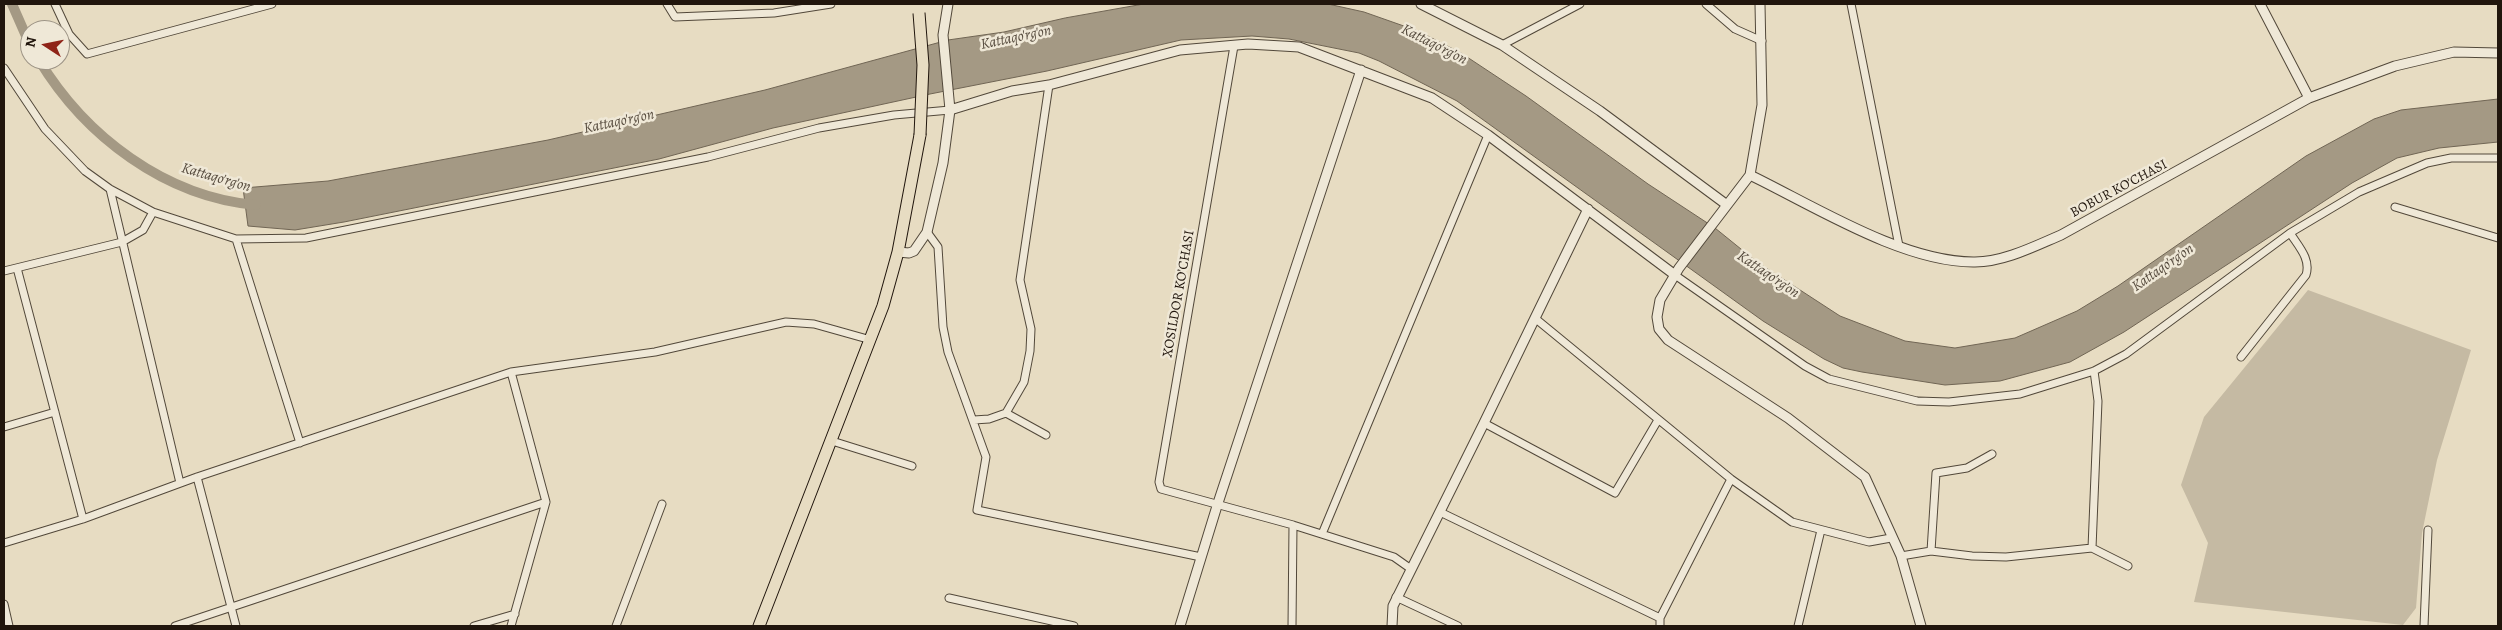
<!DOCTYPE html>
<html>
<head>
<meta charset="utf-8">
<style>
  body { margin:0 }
  #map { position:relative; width:2502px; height:630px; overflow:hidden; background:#e7dcc2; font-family:Alegreya,serif }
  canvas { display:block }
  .frame { position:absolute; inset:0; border:5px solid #21160d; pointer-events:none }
  .north { position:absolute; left:20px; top:20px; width:50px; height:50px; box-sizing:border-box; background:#efe8d7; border:1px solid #9d9486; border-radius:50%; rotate:281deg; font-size:14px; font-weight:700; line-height:20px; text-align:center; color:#21160d }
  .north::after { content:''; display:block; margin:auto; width:18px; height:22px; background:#8f2418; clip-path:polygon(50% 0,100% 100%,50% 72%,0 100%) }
</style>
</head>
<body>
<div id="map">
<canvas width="2502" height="630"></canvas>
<div class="frame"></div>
<div class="north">N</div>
</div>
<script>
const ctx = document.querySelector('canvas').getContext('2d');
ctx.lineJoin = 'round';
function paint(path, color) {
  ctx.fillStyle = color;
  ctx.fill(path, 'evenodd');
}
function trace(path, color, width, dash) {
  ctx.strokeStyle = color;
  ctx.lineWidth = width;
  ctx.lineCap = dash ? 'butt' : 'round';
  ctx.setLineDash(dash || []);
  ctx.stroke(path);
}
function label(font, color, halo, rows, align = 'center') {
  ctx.font = font + ' Alegreya,serif';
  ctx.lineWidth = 5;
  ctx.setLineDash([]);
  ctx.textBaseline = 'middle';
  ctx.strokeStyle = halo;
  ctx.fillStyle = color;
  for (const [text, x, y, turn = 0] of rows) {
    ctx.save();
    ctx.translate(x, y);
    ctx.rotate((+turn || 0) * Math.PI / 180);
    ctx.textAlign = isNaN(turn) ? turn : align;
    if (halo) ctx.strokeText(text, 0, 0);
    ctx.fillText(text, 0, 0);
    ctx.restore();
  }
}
const green = new Path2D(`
  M2308,290L2471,350L2437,460L2422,533L2416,608L2403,625L2194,602L2208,543L2181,485L2204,417Z`);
const water = new Path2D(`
  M1144,4H1328L1364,12L1418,31L1461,53L1526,96L1648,184L1715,228L1757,262L1840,316L1905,341L1955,348L2015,338L2077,311L2118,286L2306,156L2374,119L2401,110L2498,99V142L2439,148L2397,158L2352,183L2124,332L2070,362L2000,381L1945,385L1862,372L1843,368L1824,359L1763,321L1457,101L1379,61L1359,53L1289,39L1252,36L1181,40L1047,71L930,94L773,128L659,159L344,222L295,230L248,226L243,188L328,181L548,140L765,90L948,40L1004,32L1065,18Z`);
const canal = new Path2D(`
  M12,4L30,45
  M39,60C85,136 165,197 256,205`);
const minor = new Path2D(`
  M55,4L69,34L87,54L272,4
  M667,4L675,17L774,13L831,4
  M1706,4L1735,29L1762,41
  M1851,4L1899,246
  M1502,45L1580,4
  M1234,46L1159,482L1161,489L1293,525L1394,557L1411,569
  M4,68L45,129L85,171L110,189L153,212L236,239L306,238L708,157L819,128L894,115L950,110
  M110,189L180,483
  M2395,207L2498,238
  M927,232L938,247L943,327L948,352L986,457L977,510L1201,557
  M236,239L300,443
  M17,268L83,519
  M4,271L122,242L143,230L153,212
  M1675,275L1805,366L1829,379L1917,401L1949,402L2020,394L2094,371L2126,354L2290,233L2359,192L2427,163L2451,158H2498
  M1536,319L1731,479L1792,522L1869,542L1891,538
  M2241,357L2306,275C2311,259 2299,247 2290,233
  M1006,413L1046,435
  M974,420L989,419L1006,413L1024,382L1030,351L1031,329L1020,280L1049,85
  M1484,423L1615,493L1658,420
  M4,427L55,412
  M832,441L912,466
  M197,477L236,626
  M1440,512L1660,618
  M1322,534L1488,135
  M4,543L83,519L197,477L511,372L655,352L786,322L814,324L871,340
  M2092,548L2098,401L2094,371
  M1931,551L1936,473L1967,468L1992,454
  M1901,556L1931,551L1972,556L2006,557L2092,548L2128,566
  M1396,597L1458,626
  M949,598L1074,626
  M4,604L9,626
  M175,626L546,502
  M474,626L515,614
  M511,626L546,502L511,372
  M616,626L662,504
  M1292,626L1293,525
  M1660,626V618L1731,479
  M1798,626L1821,530
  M2424,626L2428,530`);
const tertiary = new Path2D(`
  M1421,4L1502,45L1600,111L1727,205
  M1760,4L1762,105L1750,175L1679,268L1660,300L1657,317L1659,329L1668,340L1788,418L1865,477L1901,556L1921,626
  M2260,4L2309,98
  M950,110L1012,91L1049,85L1180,50L1248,44L1299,47L1432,98L1488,135L1675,275
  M1750,175C1814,206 1904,263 1975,262C2004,262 2035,246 2061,235L2309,98L2395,66L2454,52L2498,53
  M898,252L909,253L914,251L927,232L943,163L950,110L943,35L948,4
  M1180,626L1217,506L1361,70
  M1392,626L1393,606L1484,423L1588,209`);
const primary = new Path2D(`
  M759,626L883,306L898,252L920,135`);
const primaryBridge = new Path2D(`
  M919,13L923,65L920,135`);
const streetNames = [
  ["BOBUR KO'CHASI",2119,189,-28],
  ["XOSILDOR KO’CHASI",1179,294,-80]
];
const waterNames = [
  ["Kattaqo'rg'on",1016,38,-12],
  ["Kattaqo'rg'on",1434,45,27],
  ["Kattaqo'rg'on",619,122,-12],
  ["Kattaqo'rg'on",216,178,16],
  ["Kattaqo'rg'on",2163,268,-35],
  ["Kattaqo'rg'on",1768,275,34]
];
paint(green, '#c5baa3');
paint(water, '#a49984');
trace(water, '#706554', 1);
trace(canal, '#a49984', 10);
trace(minor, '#52483a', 9);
trace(tertiary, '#52483a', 11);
trace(primary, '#21160d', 13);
trace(minor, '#efe8d7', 7);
trace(tertiary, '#efe8d7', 9);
trace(primary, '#e7dcc2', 11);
trace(primaryBridge, '#21160d', 13, []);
trace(primaryBridge, '#e7dcc2', 11);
label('14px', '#21160d', '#efe8d7', streetNames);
label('italic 15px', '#554a3d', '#efe8d7', waterNames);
</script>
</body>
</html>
